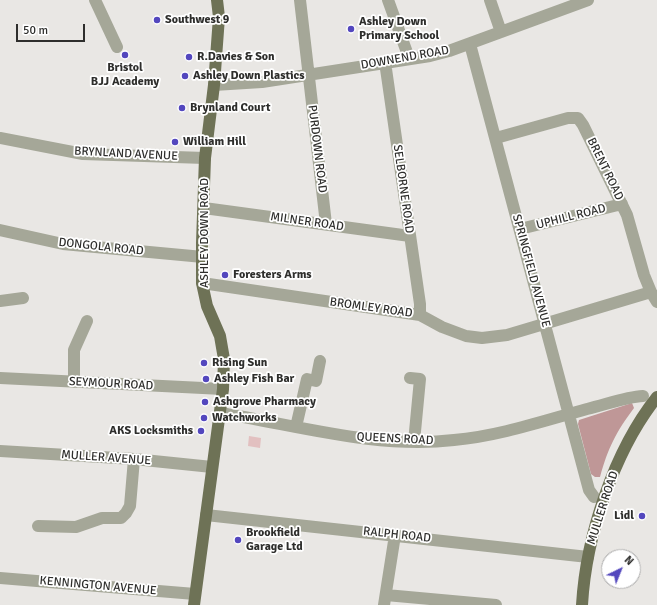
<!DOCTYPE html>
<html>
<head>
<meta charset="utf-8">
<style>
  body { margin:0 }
  #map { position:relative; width:657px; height:605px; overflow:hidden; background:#e9e7e4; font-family:Signika,sans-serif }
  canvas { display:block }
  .north { position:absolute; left:601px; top:549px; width:40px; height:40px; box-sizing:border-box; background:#fff; border:1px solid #ababab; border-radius:50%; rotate:43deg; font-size:11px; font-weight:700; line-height:16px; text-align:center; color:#2e2e2c }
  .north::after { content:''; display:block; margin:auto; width:14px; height:18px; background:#5347be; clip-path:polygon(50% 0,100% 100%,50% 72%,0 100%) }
  .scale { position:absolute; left:16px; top:24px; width:69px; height:18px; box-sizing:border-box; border:2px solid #2e2e2c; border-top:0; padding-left:5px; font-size:12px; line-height:14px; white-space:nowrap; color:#2e2e2c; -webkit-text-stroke:3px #fff; paint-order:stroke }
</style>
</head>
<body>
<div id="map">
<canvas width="657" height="605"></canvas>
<div class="north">N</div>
<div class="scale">50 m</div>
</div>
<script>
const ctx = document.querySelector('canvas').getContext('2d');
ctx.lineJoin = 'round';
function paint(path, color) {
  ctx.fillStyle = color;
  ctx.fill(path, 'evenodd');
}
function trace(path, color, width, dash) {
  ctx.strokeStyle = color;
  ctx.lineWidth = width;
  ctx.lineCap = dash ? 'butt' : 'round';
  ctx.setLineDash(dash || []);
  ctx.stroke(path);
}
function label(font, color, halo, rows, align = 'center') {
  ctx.font = font + ' Signika,sans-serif';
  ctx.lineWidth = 3.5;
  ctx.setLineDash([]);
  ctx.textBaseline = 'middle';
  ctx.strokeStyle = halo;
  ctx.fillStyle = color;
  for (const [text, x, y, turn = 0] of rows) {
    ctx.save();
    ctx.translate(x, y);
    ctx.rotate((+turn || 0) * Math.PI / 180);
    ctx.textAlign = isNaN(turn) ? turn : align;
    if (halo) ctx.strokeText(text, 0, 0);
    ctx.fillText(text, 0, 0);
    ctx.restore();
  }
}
const green = new Path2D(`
  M249,436L261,438L260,448L248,446Z`);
const forest = new Path2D(`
  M632,403L634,408C616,432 608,448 600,477H595L591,474L578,424L579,420Z`);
const minor = new Path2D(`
  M95,0L117,47
  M300,0L326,224
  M388,0L409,58
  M490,0L501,32
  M470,44L589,490L594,497
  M385,62L420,304V315
  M214,85L262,82L430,56L449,51L588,0
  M0,138L83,154L205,158
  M496,138L568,118H578L583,125L627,215L644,275L651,292L657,302
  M204,208L410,236
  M520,229L622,204
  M0,230L63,244L203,257
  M202,283L420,315L442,327L466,336L482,338L507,335L651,292
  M0,301L23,298
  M0,378L223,389
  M410,378L420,379L414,442
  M74,382V350L87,321
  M220,413C297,425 375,449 454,440C499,436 543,421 587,409C605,405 625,397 643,396
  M296,427L307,379L316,381L320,361
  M0,451L134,459L212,467
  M206,515L588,557
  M38,526L76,527L102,518H121L126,513L130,506L134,459
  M0,578L195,594
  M386,595L496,605
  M384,605L395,535`);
const major = new Path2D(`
  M194,605L223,389L224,359L220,336L207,306L202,283V243L205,158L214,85L219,17L217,0
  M582,605C586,536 614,451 657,397`);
const markers = [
  [157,20,4,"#5347be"],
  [351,29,4,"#5347be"],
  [125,55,4,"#5347be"],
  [189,57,4,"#5347be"],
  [185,76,4,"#5347be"],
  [182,108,4,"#5347be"],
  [175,142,4,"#5347be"],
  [225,275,4,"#5347be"],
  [204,363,4,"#5347be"],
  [206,379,4,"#5347be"],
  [205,402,4,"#5347be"],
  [204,418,4,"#5347be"],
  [201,431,4,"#5347be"],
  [642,516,4,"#5347be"],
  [238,540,4,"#5347be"]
];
const poiNames = [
  ["Southwest 9",165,20],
  ["Ashley Down",359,22],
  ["Primary School",359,36],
  ["R.Davies & Son",197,57],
  ["Bristol",125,68,"center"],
  ["BJJ Academy",125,82,"center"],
  ["Ashley Down Plastics",193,76],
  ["Brynland Court",190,108],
  ["William Hill",183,142],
  ["Foresters Arms",233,275],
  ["Rising Sun",212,363],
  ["Ashley Fish Bar",214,379],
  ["Ashgrove Pharmacy",213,402],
  ["Watchworks",212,418],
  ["AKS Locksmiths",193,431,"right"],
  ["Lidl",634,516,"right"],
  ["Brookfield",246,533],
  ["Garage Ltd",246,547]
];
const streetNames = [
  ["DOWNEND ROAD",405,58,-10],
  ["PURDOWN ROAD",317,149,83],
  ["BRYNLAND AVENUE",126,154,3],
  ["BRENT ROAD",605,169,64],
  ["SELBORNE ROAD",403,189,82],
  ["UPHILL ROAD",571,217,-14],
  ["MILNER ROAD",307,222,8],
  ["ASHLEY DOWN ROAD",205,233,-90],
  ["DONGOLA ROAD",101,247,6],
  ["SPRINGFIELD AVENUE",531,271,75],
  ["BROMLEY ROAD",371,308,8],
  ["SEYMOUR ROAD",111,384,3],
  ["QUEENS ROAD",395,439,3],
  ["MULLER AVENUE",106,458,4],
  ["MULLER ROAD",603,508,-72],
  ["RALPH ROAD",397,535,6],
  ["KENNINGTON AVENUE",98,586,5]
];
paint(green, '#e2c0c0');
paint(forest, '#bf9797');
trace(minor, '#a5a798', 12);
trace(major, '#6e7256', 12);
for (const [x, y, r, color] of markers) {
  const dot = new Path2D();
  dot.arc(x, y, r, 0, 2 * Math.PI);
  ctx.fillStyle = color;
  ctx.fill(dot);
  trace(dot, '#fff', 1.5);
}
label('bold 12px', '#2e2e2c', '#fff', poiNames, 'left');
label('12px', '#2e2e2c', '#fff', streetNames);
</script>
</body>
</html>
